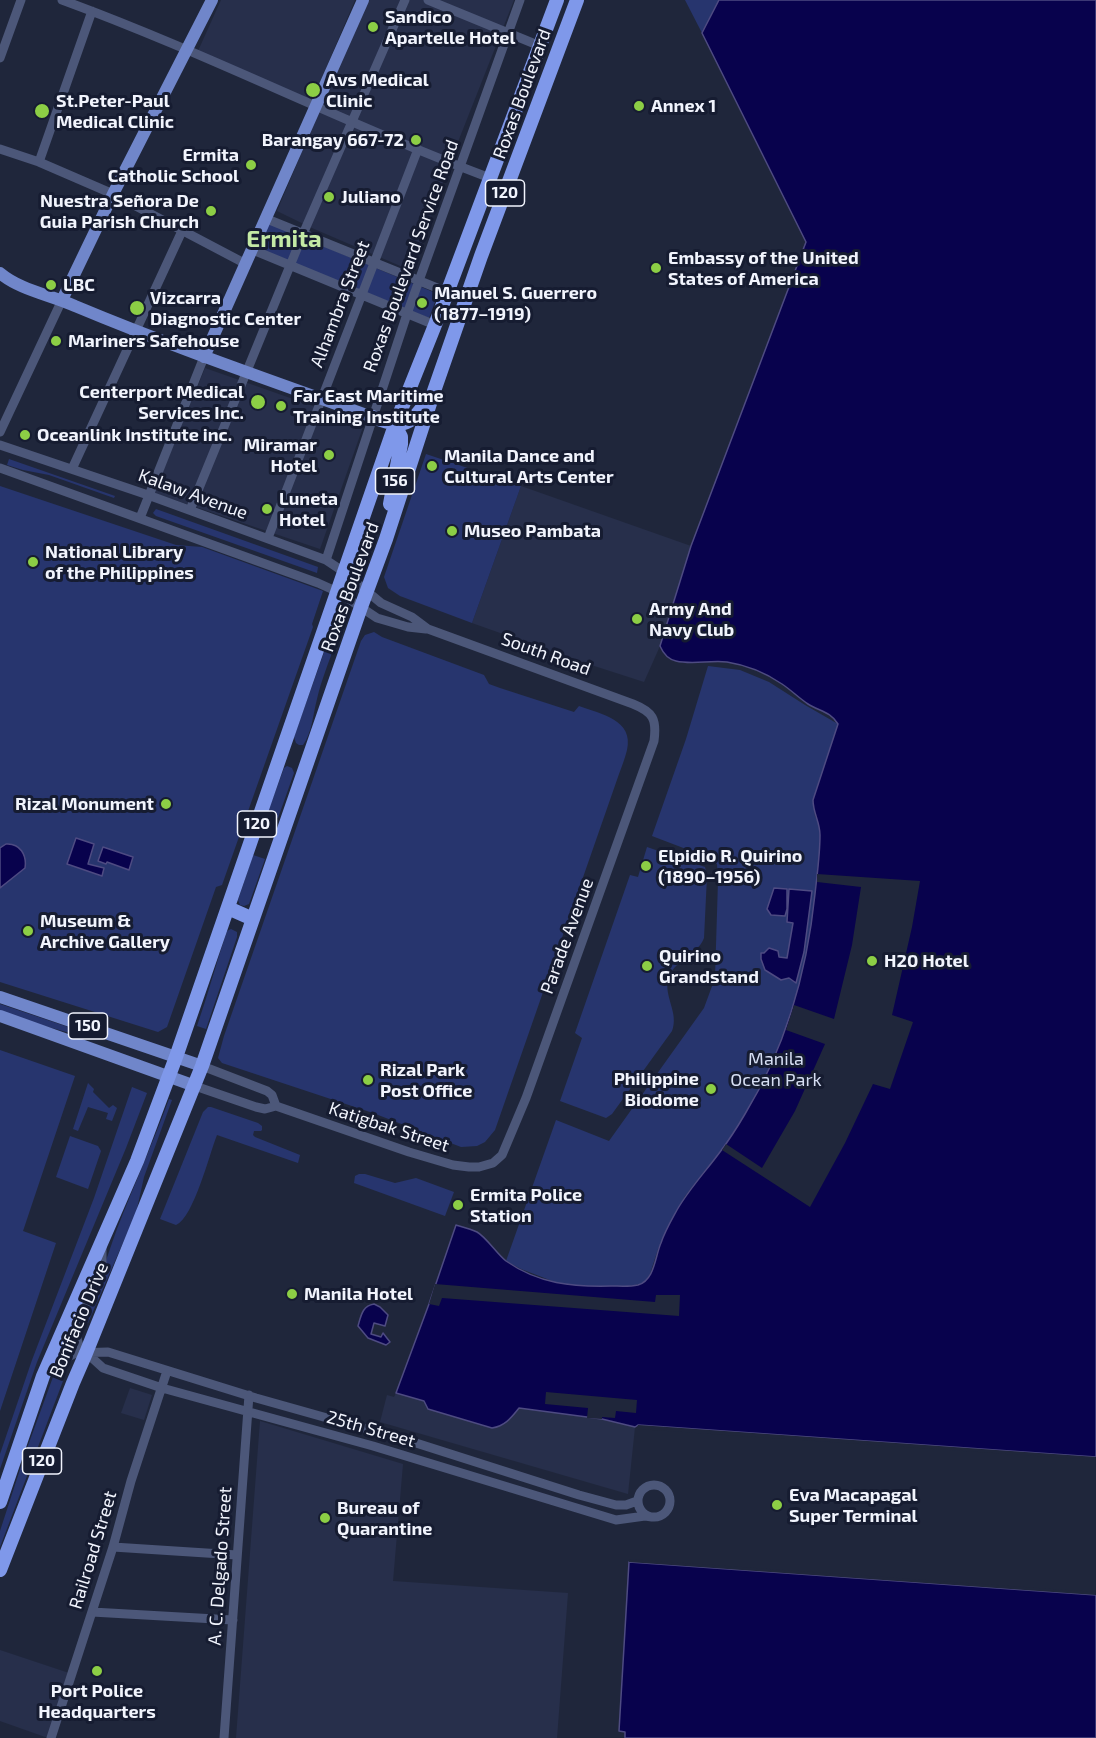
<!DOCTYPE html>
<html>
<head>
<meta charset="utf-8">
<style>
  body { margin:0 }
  canvas { display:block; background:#1f263b }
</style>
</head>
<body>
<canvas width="1096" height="1738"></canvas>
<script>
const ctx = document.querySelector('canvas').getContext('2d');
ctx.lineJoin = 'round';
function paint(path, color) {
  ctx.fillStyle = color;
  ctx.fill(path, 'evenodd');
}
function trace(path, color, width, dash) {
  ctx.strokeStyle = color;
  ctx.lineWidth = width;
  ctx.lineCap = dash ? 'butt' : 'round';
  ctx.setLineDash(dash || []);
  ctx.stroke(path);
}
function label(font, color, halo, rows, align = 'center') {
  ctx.font = font + ' "Exo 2",sans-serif';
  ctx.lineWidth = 6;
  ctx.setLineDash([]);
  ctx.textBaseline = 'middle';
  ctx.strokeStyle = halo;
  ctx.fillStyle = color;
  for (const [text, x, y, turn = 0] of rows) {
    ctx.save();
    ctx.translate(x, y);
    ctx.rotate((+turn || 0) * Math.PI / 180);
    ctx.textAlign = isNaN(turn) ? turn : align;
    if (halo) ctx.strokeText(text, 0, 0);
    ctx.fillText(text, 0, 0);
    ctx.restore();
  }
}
const built = new Path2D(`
  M221,0H355L312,101L198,51Z
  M369,0H514L452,157L412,271L312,228L277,211L323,102Z
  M205,368L364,424L320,549L154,493Z
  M521,486L691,546L660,646L644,682L582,662L472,623Z
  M130,1388L152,1395L144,1420L121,1413Z
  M396,1393L424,1401L428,1409L492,1428L506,1423L519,1408L602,1419L635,1427L628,1494L380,1422L387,1395L394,1397Z
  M260,1421L403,1464L393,1581L568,1593L557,1738H236Z
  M0,1650L69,1673L48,1738L0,1721Z`);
const green = new Path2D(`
  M685,0H719L702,33Z
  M263,221L438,294L429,318L252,246Z
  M426,454L521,486L472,623L400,596L388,588L384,577Z
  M9,459L115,496L114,498L49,475L23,470L7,465Z
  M0,486L176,545L202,547L323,591L312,624L313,627L222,885L216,887L167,1027L158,1032L0,982Z
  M156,509L318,567L317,573L156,516L153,513Z
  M374,632L382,637L484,675L489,684L500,688L574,712L579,706C601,714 634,720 627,750C625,758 622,766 619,774L495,1130L485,1142L477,1146L461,1147L373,1113L222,1063L218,1058L224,1036L361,641L365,635Z
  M328,641L335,644C329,662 321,681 317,699C313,714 312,733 303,745H299L296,743L294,737Z
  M708,666L740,670L769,682L805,705L838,724L813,800L815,816L820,826V837L917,902L685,1196L658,1249L650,1274L646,1280L641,1284L629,1286L579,1287L560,1284L521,1269L506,1261L556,1120L609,1141L704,1008L715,978L718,881L717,864L707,857L652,836L686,739Z
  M287,766L292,768L294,773L278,818L267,814L284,768Z
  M647,847L705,867L707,876L704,938C698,955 672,961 668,980C664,997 679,1013 672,1031L612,1114L606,1118L560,1101L582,1038L575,1033L630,875L638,877Z
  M253,855L265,859L249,904L244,906L240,905L238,900Z
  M231,929L237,932V937L206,1029L197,1026C208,995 216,963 227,931Z
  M0,1004L89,1034L88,1038L41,1025L0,1012Z
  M0,1050L75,1076L23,1231L56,1243L0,1411Z
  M88,1083L94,1089L93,1092L109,1108L113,1105L117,1108L112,1121L106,1119L108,1113L88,1107L78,1131L73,1129Z
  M132,1087L147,1093L126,1148L37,1362L0,1469V1454L32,1360L94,1198Z
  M169,1099L172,1100L144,1177L136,1213L88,1323L84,1320C97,1290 106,1259 117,1229C134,1185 153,1143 169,1099Z
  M208,1107H211L258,1123L262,1126V1130L261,1131H254L253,1135L255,1137L300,1155L298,1163L217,1135C209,1155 194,1217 176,1225L160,1219L203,1112Z
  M70,1136L98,1146L101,1151L88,1189L56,1177Z
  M359,1174H365L395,1183L416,1178L454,1192L445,1216L354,1183L355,1176Z
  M53,1377L63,1381L0,1547V1531L26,1451Z`);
const water = new Path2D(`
  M719,0H1096V1457L638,1425L635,1427L602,1419L519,1408C511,1418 505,1426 492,1428L428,1409L424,1401L396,1393L429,1304L456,1225C463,1227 471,1229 477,1232C486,1237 497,1254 506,1261C539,1284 572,1287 611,1286C619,1286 629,1287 638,1285C655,1280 655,1256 661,1243C665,1231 671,1221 677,1210C689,1189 706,1171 720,1152C729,1140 738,1126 745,1114C786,1047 807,972 815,894C817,875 820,855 820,835C820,822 813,813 813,800L838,724C831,712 819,711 808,704C799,698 791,690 782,684C766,673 746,665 727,662C710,660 692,665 676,661C667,659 663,653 660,646L691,546L806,242L702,33Z
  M76,838L94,844L88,864L104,868L102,876L67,864Z
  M6,844C20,843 27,855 25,868L0,888V848Z
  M103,847L133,857L129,870L107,862L106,864L98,861Z
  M774,888L787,889V909L785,916L771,915L767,909Z
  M789,889L812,891L804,952L796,983L789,978L781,980L765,970L761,959V953H764L769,948L778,951L779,957L787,958L793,923L787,922Z
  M374,1304L380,1307L388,1315L385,1326L374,1323L371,1334L381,1337L383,1333L390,1342L386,1345L368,1338L358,1326C361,1316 362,1306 374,1304Z
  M629,1562L1096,1595V1738H625V1732L619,1731Z`);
const pier = new Path2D(`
  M817,874L920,881L912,927L892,1015L913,1022L890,1089L873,1084L845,1143L810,1207L722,1150L726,1144L762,1168L795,1111L825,1044L786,1030L794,1005L834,1019L852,945L861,887L817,882Z
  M435,1284L655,1302L656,1295H680L679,1316L442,1298L439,1306L429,1304Z
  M546,1392L637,1400L636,1413L616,1411L615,1418L602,1417V1419L587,1418L588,1408L545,1404Z
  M638,1425L1096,1457V1460L637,1429Z
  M629,1559L1096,1592V1595L629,1562Z`);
const minor = new Path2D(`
  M62,0C207,53 345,124 490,178
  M428,0L540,46
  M0,58L21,0
  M0,149L39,162L113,194L246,264
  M39,162L92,11
  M267,219L447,292
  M253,250L435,325
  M0,432L62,300
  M0,445L148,495L326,560L344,572L381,603L412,617L428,629L633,704C653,712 657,719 654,741L526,1098L502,1155L493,1163L479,1167H469L453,1165L409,1152L276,1106L265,1109L256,1107L195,1086
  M0,468L318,583L338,592L377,618L408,627L426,629
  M72,469L182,231
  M190,510L303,234L405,0
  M140,518L204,357
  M268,538L418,149
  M326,560L407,314L520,0
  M202,1066L267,1091L272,1095L276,1106
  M102,1247V1262L75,1331L79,1346L103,1368L162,1388L373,1446L616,1520L645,1516L652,1517
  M47,1372L60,1361L76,1353L108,1352L256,1398L416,1443L579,1495L616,1505H626L637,1501
  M638 1501a16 16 0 1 1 32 0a16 16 0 1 1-32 0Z
  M113,1547L237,1555
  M92,1612L233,1620
  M51,1738L113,1547L131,1481L167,1371
  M224,1738L249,1395`);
const major = new Path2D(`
  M0,273C20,290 51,295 75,306C173,347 272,381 372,417
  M62,300L113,194L212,0
  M204,357L363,0
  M0,997L202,1066
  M0,1016L195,1086`);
const highway = new Path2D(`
  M372,417C400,426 408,430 426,402
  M390,504L401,444V437L395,425
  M228,908L253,919
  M0,1502L43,1376L137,1161L176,1057L395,425L435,325L557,0
  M0,1570L73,1383L86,1353L202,1066L361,607L386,539L434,391L481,256L577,0`);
const markers = [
  [373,27,6,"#8cce45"],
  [313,90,8,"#8cce45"],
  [639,106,6,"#8cce45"],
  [42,111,8,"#8cce45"],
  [416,140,6,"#8cce45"],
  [251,165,6,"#8cce45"],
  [329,197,6,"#8cce45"],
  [211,211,6,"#8cce45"],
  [656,268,6,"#8cce45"],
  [51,285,6,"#8cce45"],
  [422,303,6,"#8cce45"],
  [137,308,8,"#8cce45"],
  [56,341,6,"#8cce45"],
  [258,402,8,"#8cce45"],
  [281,406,6,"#8cce45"],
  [25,435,6,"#8cce45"],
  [329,455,6,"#8cce45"],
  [432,466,6,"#8cce45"],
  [267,509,6,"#8cce45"],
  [452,531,6,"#8cce45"],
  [33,562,6,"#8cce45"],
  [637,619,6,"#8cce45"],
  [166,804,6,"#8cce45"],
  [646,866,6,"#8cce45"],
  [28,931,6,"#8cce45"],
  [872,961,6,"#8cce45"],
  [647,966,6,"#8cce45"],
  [368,1080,6,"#8cce45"],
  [711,1089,6,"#8cce45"],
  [458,1205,6,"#8cce45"],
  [292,1294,6,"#8cce45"],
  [777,1505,6,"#8cce45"],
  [325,1518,6,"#8cce45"],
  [97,1671,6,"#8cce45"]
];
const shields = [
  [505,193,39],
  [395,481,39],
  [257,824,39],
  [88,1026,39],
  [42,1461,39]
];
const shieldNames = [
  ["120",505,193],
  ["156",395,481],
  ["120",257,824],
  ["150",88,1026],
  ["120",42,1461]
];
const poiNames = [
  ["Sandico",385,17],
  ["Apartelle Hotel",385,38],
  ["Avs Medical",326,80],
  ["Clinic",326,101],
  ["St.Peter-Paul",56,101],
  ["Medical Clinic",56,122],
  ["Annex 1",651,106],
  ["Barangay 667-72",404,140,"right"],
  ["Ermita",239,155,"right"],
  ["Catholic School",239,176,"right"],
  ["Juliano",341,197],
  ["Nuestra Señora De",199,201,"right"],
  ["Guia Parish Church",199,222,"right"],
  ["Embassy of the United",668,258],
  ["States of America",668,279],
  ["LBC",63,285],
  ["Manuel S. Guerrero",434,293],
  ["(1877–1919)",434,314],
  ["Vizcarra",150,298],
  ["Diagnostic Center",150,319],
  ["Mariners Safehouse",68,341],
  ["Centerport Medical",244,392,"right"],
  ["Services Inc.",244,413,"right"],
  ["Far East Maritime",293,396],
  ["Training Institute",293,417],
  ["Oceanlink Institute inc.",37,435],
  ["Miramar",317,445,"right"],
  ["Hotel",317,466,"right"],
  ["Manila Dance and",444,456],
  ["Cultural Arts Center",444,477],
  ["Luneta",279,499],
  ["Hotel",279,520],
  ["Museo Pambata",464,531],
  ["National Library",45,552],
  ["of the Philippines",45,573],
  ["Army And",649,609],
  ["Navy Club",649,630],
  ["Rizal Monument",154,804,"right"],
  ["Elpidio R. Quirino",658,856],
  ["(1890–1956)",658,877],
  ["Museum &",40,921],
  ["Archive Gallery",40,942],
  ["Quirino",659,956],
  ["Grandstand",659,977],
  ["H20 Hotel",884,961],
  ["Rizal Park",380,1070],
  ["Post Office",380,1091],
  ["Philippine",699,1079,"right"],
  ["Biodome",699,1100,"right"],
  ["Ermita Police",470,1195],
  ["Station",470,1216],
  ["Manila Hotel",304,1294],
  ["Eva Macapagal",789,1495],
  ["Super Terminal",789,1516],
  ["Bureau of",337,1508],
  ["Quarantine",337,1529],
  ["Port Police",97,1691,"center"],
  ["Headquarters",97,1712,"center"]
];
const streetNames = [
  ["Roxas Boulevard",522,94,-70],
  ["Roxas Boulevard Service Road",411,256,-70],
  ["Alhambra Street",340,304,-69],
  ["Kalaw Avenue",193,494,20],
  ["Roxas Boulevard",350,587,-70],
  ["South Road",546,654,20],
  ["Parade Avenue",567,936,-70],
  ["Katigbak Street",389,1127,18],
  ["Bonifacio Drive",79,1320,-67],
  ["25th Street",371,1429,16],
  ["Railroad Street",93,1550,-73],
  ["A. C. Delgado Street",220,1566,-86]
];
const parkNames = [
  ["Manila",776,1059],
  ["Ocean Park",776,1080]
];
const districtNames = [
  ["Ermita",284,239]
];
paint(built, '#272f4b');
paint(green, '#27356e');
paint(water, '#08024d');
trace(water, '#4e4b82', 1.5);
paint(pier, '#1f263b');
trace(minor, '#4c5779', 9);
trace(major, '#7086ca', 12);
trace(highway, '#7f98ea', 14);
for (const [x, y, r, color] of markers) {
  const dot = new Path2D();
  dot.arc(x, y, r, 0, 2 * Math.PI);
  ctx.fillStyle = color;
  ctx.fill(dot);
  trace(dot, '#161c31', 2);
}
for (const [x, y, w] of shields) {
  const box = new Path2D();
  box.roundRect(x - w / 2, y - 13, w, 26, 4.5);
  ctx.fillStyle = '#161c31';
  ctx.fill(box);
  trace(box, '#f1f4fd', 1.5);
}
label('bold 16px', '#f1f4fd', null, shieldNames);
label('bold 18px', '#f1f4fd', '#161c31', poiNames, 'left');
label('18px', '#f1f4fd', '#161c31', streetNames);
label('18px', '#d6def3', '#161c31', parkNames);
label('bold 24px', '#c4eaa5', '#161c31', districtNames);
</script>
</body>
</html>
